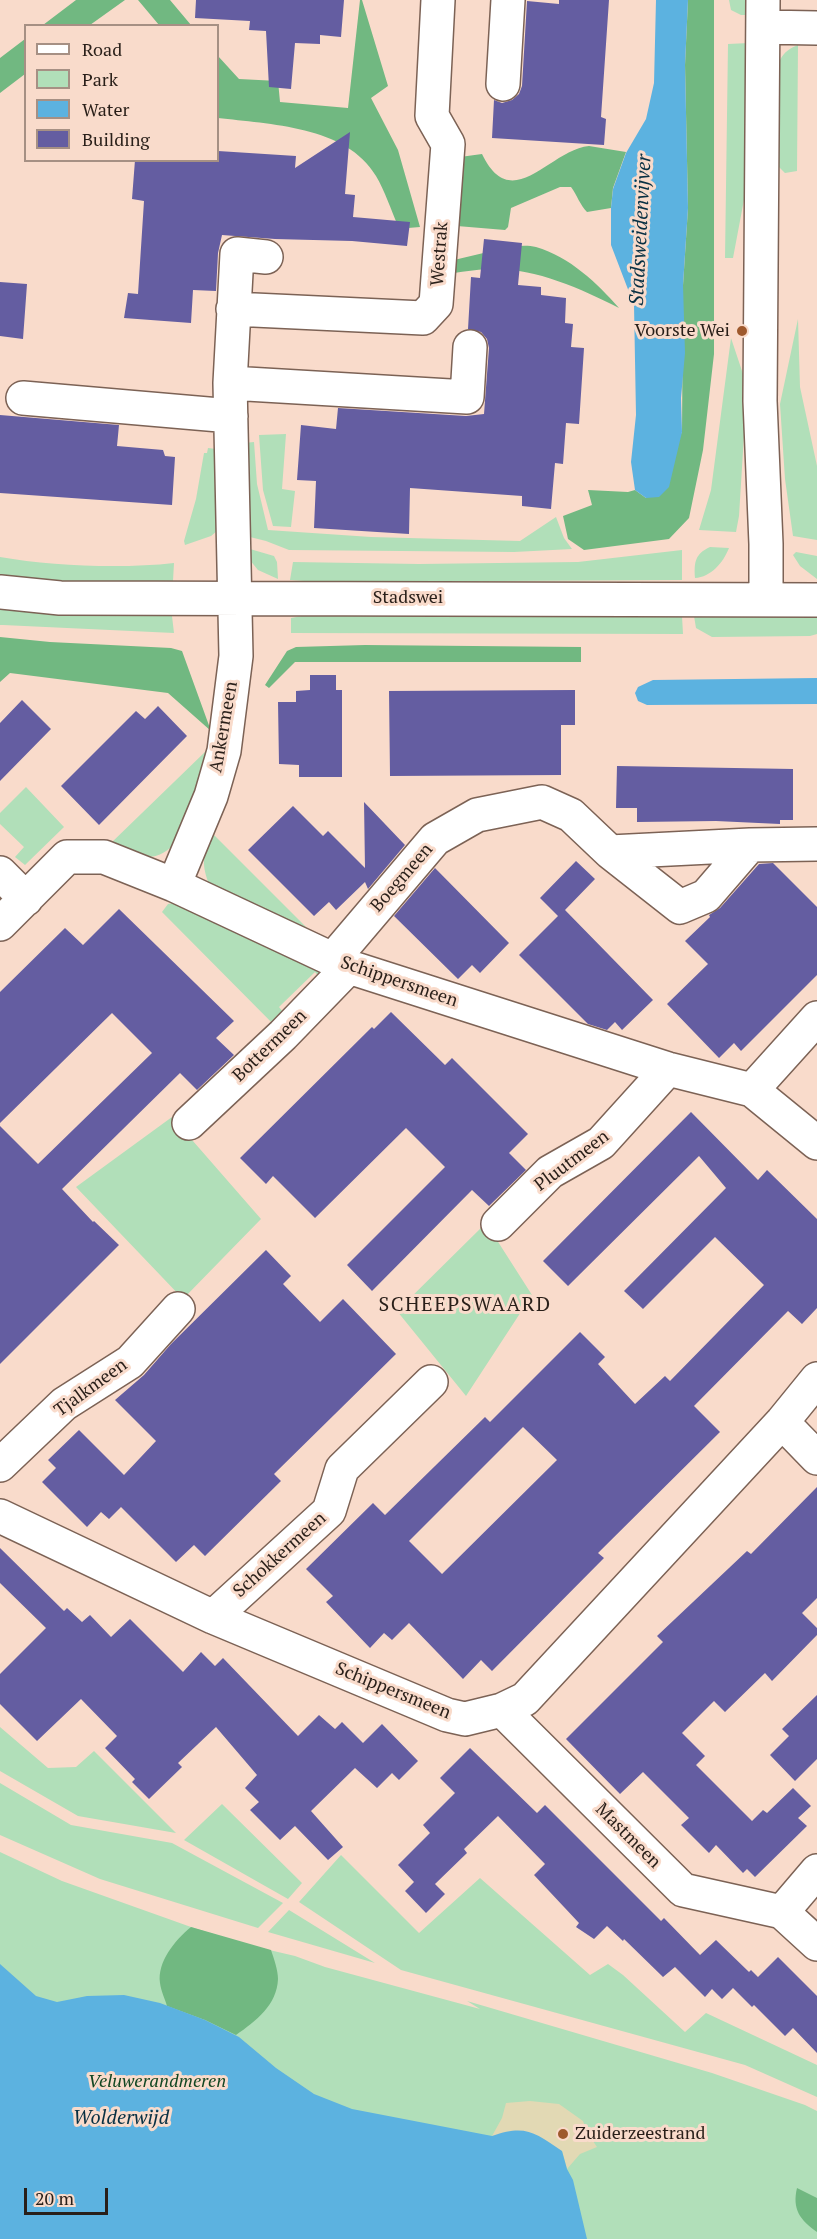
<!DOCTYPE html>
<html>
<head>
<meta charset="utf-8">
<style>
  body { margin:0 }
  #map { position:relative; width:817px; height:2239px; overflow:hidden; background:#f9dbcb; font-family:"PT Serif",serif }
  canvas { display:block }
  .legend { position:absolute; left:24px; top:24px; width:195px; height:138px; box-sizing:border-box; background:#f9dbcb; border:2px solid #a69084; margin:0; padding:8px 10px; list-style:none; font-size:18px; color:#291f19 }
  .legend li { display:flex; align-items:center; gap:12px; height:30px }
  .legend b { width:30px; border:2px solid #a69084 }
  .scale { position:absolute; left:24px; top:2188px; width:84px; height:27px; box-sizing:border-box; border:3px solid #291f19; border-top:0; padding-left:8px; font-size:18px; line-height:21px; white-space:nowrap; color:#291f19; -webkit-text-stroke:4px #f9dbcb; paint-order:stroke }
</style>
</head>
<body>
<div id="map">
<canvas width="817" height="2239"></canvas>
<ul class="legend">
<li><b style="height:8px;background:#fff"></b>Road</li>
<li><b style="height:16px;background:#b1dfb9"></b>Park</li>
<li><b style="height:16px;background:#5cb2e0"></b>Water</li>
<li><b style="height:16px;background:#645da1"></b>Building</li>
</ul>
<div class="scale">20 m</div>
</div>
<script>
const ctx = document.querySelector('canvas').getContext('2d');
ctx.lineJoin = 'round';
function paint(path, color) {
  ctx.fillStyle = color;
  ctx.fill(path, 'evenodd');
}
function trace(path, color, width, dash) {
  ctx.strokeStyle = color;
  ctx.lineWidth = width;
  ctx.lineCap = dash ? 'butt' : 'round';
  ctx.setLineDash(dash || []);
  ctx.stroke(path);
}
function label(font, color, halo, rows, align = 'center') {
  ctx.font = font + ' "PT Serif",serif';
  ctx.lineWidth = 6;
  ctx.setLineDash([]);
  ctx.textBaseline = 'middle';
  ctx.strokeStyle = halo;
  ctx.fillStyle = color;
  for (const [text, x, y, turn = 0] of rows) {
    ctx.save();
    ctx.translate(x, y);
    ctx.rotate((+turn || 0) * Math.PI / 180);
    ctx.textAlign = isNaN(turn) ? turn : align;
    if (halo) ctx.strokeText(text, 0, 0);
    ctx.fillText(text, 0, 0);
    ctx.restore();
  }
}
const green = new Path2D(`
  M729,0H749V15H741L731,10Z
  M749,43L746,189L733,258H725L728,44Z
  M798,45L797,171L785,173L779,167C777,140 768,83 780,60C784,52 790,48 798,45Z
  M798,319L800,387L817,466V540L793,536L785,479L780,404Z
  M731,338L747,386L739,516L736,532L699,530L711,490Z
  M286,434L282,489L295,491L291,527L273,526L263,490L259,435Z
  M254,442L257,484L268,530L371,537L520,541L556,517L564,538L572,549L514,552L289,550L266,541L250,537L243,530L244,443Z
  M208,448L216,449L217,531L211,536L185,545L184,541L196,499L204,453H207Z
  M710,547L729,548C723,563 711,577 695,578C694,562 695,554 710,547Z
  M250,549L274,556L277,562L278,579L258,570L249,559Z
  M682,550V580L318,582L290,580L293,562L419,564L578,562Z
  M796,552L817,556V579L800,566L793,555Z
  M0,557C52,566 121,569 174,563L173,581L50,583L0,577Z
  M0,607L44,614L172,616L174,633L3,625H0Z
  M318,613L682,616L683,634L291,633V618Z
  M694,616H817V634L810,636L712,637L696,628Z
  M206,751C204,770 197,788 191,806C181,834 173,863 135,856C127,855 117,848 110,844Z
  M26,787L64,827L25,865L15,857L24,847L0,824V813Z
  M214,835L311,932L210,887C201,863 202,857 214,835Z
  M173,903L332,971L322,980L315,972L279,1007L297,1029L287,1038L162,912L168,904Z
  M172,1117L261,1219L183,1299L76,1187Z
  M486,1223L532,1295L466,1396L397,1311Z
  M0,1727L48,1768L76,1767L94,1751L176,1833L78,1816L0,1771Z
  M0,1783L71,1825L172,1843L283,1903L258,1928L100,1879L0,1835Z
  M222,1804L302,1883L288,1899L184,1840Z
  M0,1852L62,1881L191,1927L248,1945L295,1956L325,1967L480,2009L467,2001L712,2073L805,2105L817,2111V2239H0Z
  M341,1855L419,1933L480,1878L590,1975L608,1964L623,1975L685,2032L706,2013L817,2065V2097L745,2065L401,1970L299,1902Z
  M289,1910L375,1963L268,1932Z`);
const forest = new Path2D(`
  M76,0H125L90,25H43Z
  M138,0H170L191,25H159Z
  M360,0H362L388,86L371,98L398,150L420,227L408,228L398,226C391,210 385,191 376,176C347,126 268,124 218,118V56L239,79L278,81L280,102L348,108Z
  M688,0H714V354L703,450L689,518L669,539L584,550L568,539L563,516L592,505L588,490L628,492L635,490L646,498L682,432L683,285L688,208L685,65Z
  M25,39V74L0,93V58Z
  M589,146L626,152L613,188L611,208L587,212C580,205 577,195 571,187H560L511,208L508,227L505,230L457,226L460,157L482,154C512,216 549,150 589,146Z
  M513,246C520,246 529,245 536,247C570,257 597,283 619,308C579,288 533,267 487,269C476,270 465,271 454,273V260Z
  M0,637L50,642L171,648L182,651L211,731L168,693L10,673L0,682Z
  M365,645L581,647V662H295L269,688L265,685L287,651L296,647Z
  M191,1927L271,1950C274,1959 278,1970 278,1979C277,2005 256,2021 236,2035L205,2020L167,2006C165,1999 161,1991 160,1983C157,1962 175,1940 191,1927Z
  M797,2188L817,2198V2232C800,2220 792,2209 797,2188Z`);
const sand = new Path2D(`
  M530,2101L559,2104L583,2121L587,2132L597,2147L580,2154L567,2169L562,2151L492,2136L502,2118L506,2103Z`);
const water = new Path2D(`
  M656,0H688L685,65L688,208L683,285L685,353L681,398L682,432L669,487L659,497L646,498L635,490L631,462L636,415L634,305L611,245V208L613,189L626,153L646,119L654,83Z
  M817,678V704L647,705L638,701L635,693L638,687L653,680Z
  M0,1964L36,1996L57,2002L87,1996L124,1995L160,2003L205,2020L239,2037L276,2068L314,2094L352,2109L492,2136C526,2124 535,2133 562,2151L567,2169L573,2180L587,2239H0Z`);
const building = new Path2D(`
  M196,0H344L341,37L320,35V44L295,43L291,89L269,87L266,31L249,30L250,21L195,18Z
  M559,0H609L601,117L606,119L604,145L492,138L494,100L502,103L512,100L519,94L522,86L527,1L559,4Z
  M350,132L345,194L355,195L353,217L410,222L407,246L352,241L275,239L222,235L218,253L216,291L193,290L191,323L124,318L128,293L138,294L144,201L132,199L135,160H218V151L296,156L295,168Z
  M484,239L522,243L518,285L541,287V295L566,298L565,323L573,324L571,347L584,348L579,424L566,423L563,464L555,463L551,509L522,506V496L410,488L409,534L314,528L316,481L297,480L301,425L336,429L338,408L466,416L484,414L489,348L487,339L481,332L468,329L471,277L480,278Z
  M0,282L27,284L23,339L0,336Z
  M0,415L119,425L117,446L163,450L165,456L175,457L172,505L0,493Z
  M310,675H336V690H342V777H299V765L279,764L278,702H296V691L310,690Z
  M575,690V725H561V775L390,776L389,691Z
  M22,700L51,729L0,781V723Z
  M158,706L187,736L99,825L61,786L136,711L145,719Z
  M617,766L793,769V820H780V824L716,821L637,822V808H616Z
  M364,802L405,845L368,889L365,882L336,910L329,902L314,916L248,850L293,806L323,836L328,831L365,868Z
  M576,861L595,879L565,910L653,1000L622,1030L615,1022L607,1030L588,1024L519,955L558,916L540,898Z
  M773,863L817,907V975L741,1051L734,1043L719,1058L667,1004L708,964L685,941L710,917L709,915L720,908L759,864Z
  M435,868L509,943L480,973L472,965L458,979L394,916Z
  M119,909L234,1021L216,1038L234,1055L197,1090L180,1073L62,1189L93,1222L94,1221L119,1245L0,1364V1126L38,1164L152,1053L112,1013L0,1123V992L65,928L83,945Z
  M391,1012L445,1065L452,1058L528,1134L509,1153L526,1170L489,1206L472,1190L372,1291L347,1265L445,1167L406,1128L315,1218L273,1176L266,1184L240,1158L372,1027L374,1029Z
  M691,1112L758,1180L767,1170L817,1219V1308L802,1324L788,1311L694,1406L720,1432L598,1553L604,1558L492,1671L481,1660L463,1679L409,1623L392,1640L384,1633L370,1648L326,1602L333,1596L306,1569L373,1503L385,1515L485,1417L490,1422L580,1332L605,1357L598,1364L635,1404L665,1376L670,1381L764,1285L715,1237L643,1309L624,1291L726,1188L699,1156L568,1286L543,1261ZM523,1427L557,1460L442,1574L409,1541Z
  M266,1250L291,1276L283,1284L320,1322L343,1299L396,1354L274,1474L281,1481L205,1556L194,1545L176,1562L121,1507L109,1519L101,1512L87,1527L42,1482L56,1468L48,1460L79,1430L124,1475L156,1441L115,1400L144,1375L171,1344Z
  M817,1487V1598L802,1613L817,1628V1635L772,1681L765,1673L725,1712L714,1701L682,1733L705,1756L696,1765L752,1821L763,1810L767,1813L793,1788L811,1806L798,1818L807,1826L755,1877L747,1869L743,1873L716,1845L709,1853L681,1825L689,1818L643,1772L620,1794L566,1739L663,1642L657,1636L747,1551L751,1554Z
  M0,1548L64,1611L67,1608L82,1622L90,1615L111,1637L130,1619L183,1672L201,1652L215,1666L223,1658L298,1736L319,1715L335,1729L342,1722L363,1743L382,1724L418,1761L399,1780L392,1773L377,1788L355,1768L311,1811L343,1847L328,1860L295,1826L280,1840L250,1810L259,1802L245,1788L257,1775L216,1727L178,1763L182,1767L149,1799L132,1782L135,1779L105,1748L117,1736L81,1699L37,1741L0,1704V1674L46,1628L0,1583Z
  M817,1695V1759L795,1781L770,1755L789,1736L782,1729Z
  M470,1748L537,1813L545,1805L661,1921L664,1918L700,1955L716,1940L749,1972L751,1970L758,1977L778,1957L817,1996V2053L793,2028L785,2036L754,2005L752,2007L733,1988L722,1999L712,1989L705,1997L675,1967L663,1977L624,1939L623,1941L607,1926L594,1939L576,1927L579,1923L534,1875L545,1864L498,1816L464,1849L467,1853L435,1884L445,1894L426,1913L405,1891L414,1882L398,1865L430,1833L423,1825L455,1793L440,1778Z`);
const minor = new Path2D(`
  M763,0L760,401L766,544V600
  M763,27L817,28
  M503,84L508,0
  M233,309L423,318L436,304L448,144L432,116L438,0
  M230,383L467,397L470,347
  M23,398L231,416
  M0,592L60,598L817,600
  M750,845L817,844
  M0,873L26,899
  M174,885L211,796L224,751L236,656L230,383L237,254L266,257
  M0,924L67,857H104L174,885L349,967L668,1069L752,1090L817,1143
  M333,959L435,839L477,815L542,802L571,815L610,852L680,907L706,896L750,845L610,852
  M752,1090L817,1018
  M189,1123L283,1035L349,967
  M498,1224L550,1172L601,1143L668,1069
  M782,1422L817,1458
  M0,1465L64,1404L130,1362L178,1309
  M0,1516L213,1617L447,1715L465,1719L502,1710L525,1699L782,1422L817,1379
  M213,1617L329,1511L342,1469L431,1382
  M502,1710L683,1890L782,1912L817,1871
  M782,1912L817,1944`);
const markers = [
  [742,331,6,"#9e592d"],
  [563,2134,6,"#9e592d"]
];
const streetNames = [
  ["Westrak",440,254,-86],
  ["Stadswei",408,598],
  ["Ankermeen",224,727,-80],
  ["Boegmeen",402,878,-49],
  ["Schippersmeen",399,982,19],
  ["Bottermeen",270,1046,-44],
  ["Pluutmeen",572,1161,-37],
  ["Tjalkmeen",91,1388,-36],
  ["Schokkermeen",280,1555,-42],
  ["Schippersmeen",393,1691,22],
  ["Mastmeen",628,1836,45]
];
const poiNames = [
  ["Voorste Wei",730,331],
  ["Zuiderzeestrand",575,2134,"left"]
];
const parkNames = [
  ["Veluwerandmeren",157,2082]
];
const waterNames = [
  ["Stadsweidenvijver",641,230,-87],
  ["Wolderwijd",121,2118]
];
const neighbourhoodNames = [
  ["SCHEEPSWAARD",465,1305]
];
paint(green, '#b1dfb9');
paint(forest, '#71b881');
paint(sand, '#e2d9b4');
paint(water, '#5cb2e0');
paint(building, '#645da1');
trace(minor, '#7c6255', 36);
trace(minor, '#fff', 33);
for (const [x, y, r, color] of markers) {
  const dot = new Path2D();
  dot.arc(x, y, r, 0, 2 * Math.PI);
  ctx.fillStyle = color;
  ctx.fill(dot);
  trace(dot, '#f9dbcb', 2);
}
label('18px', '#291f19', '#f9dbcb', streetNames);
label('18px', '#291f19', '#f9dbcb', poiNames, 'right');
label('italic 18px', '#114622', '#f9dbcb', parkNames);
label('italic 20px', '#083043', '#f9dbcb', waterNames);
ctx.letterSpacing = '1.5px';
label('20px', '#291f19', '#f9dbcb', neighbourhoodNames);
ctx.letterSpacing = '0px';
</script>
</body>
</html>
